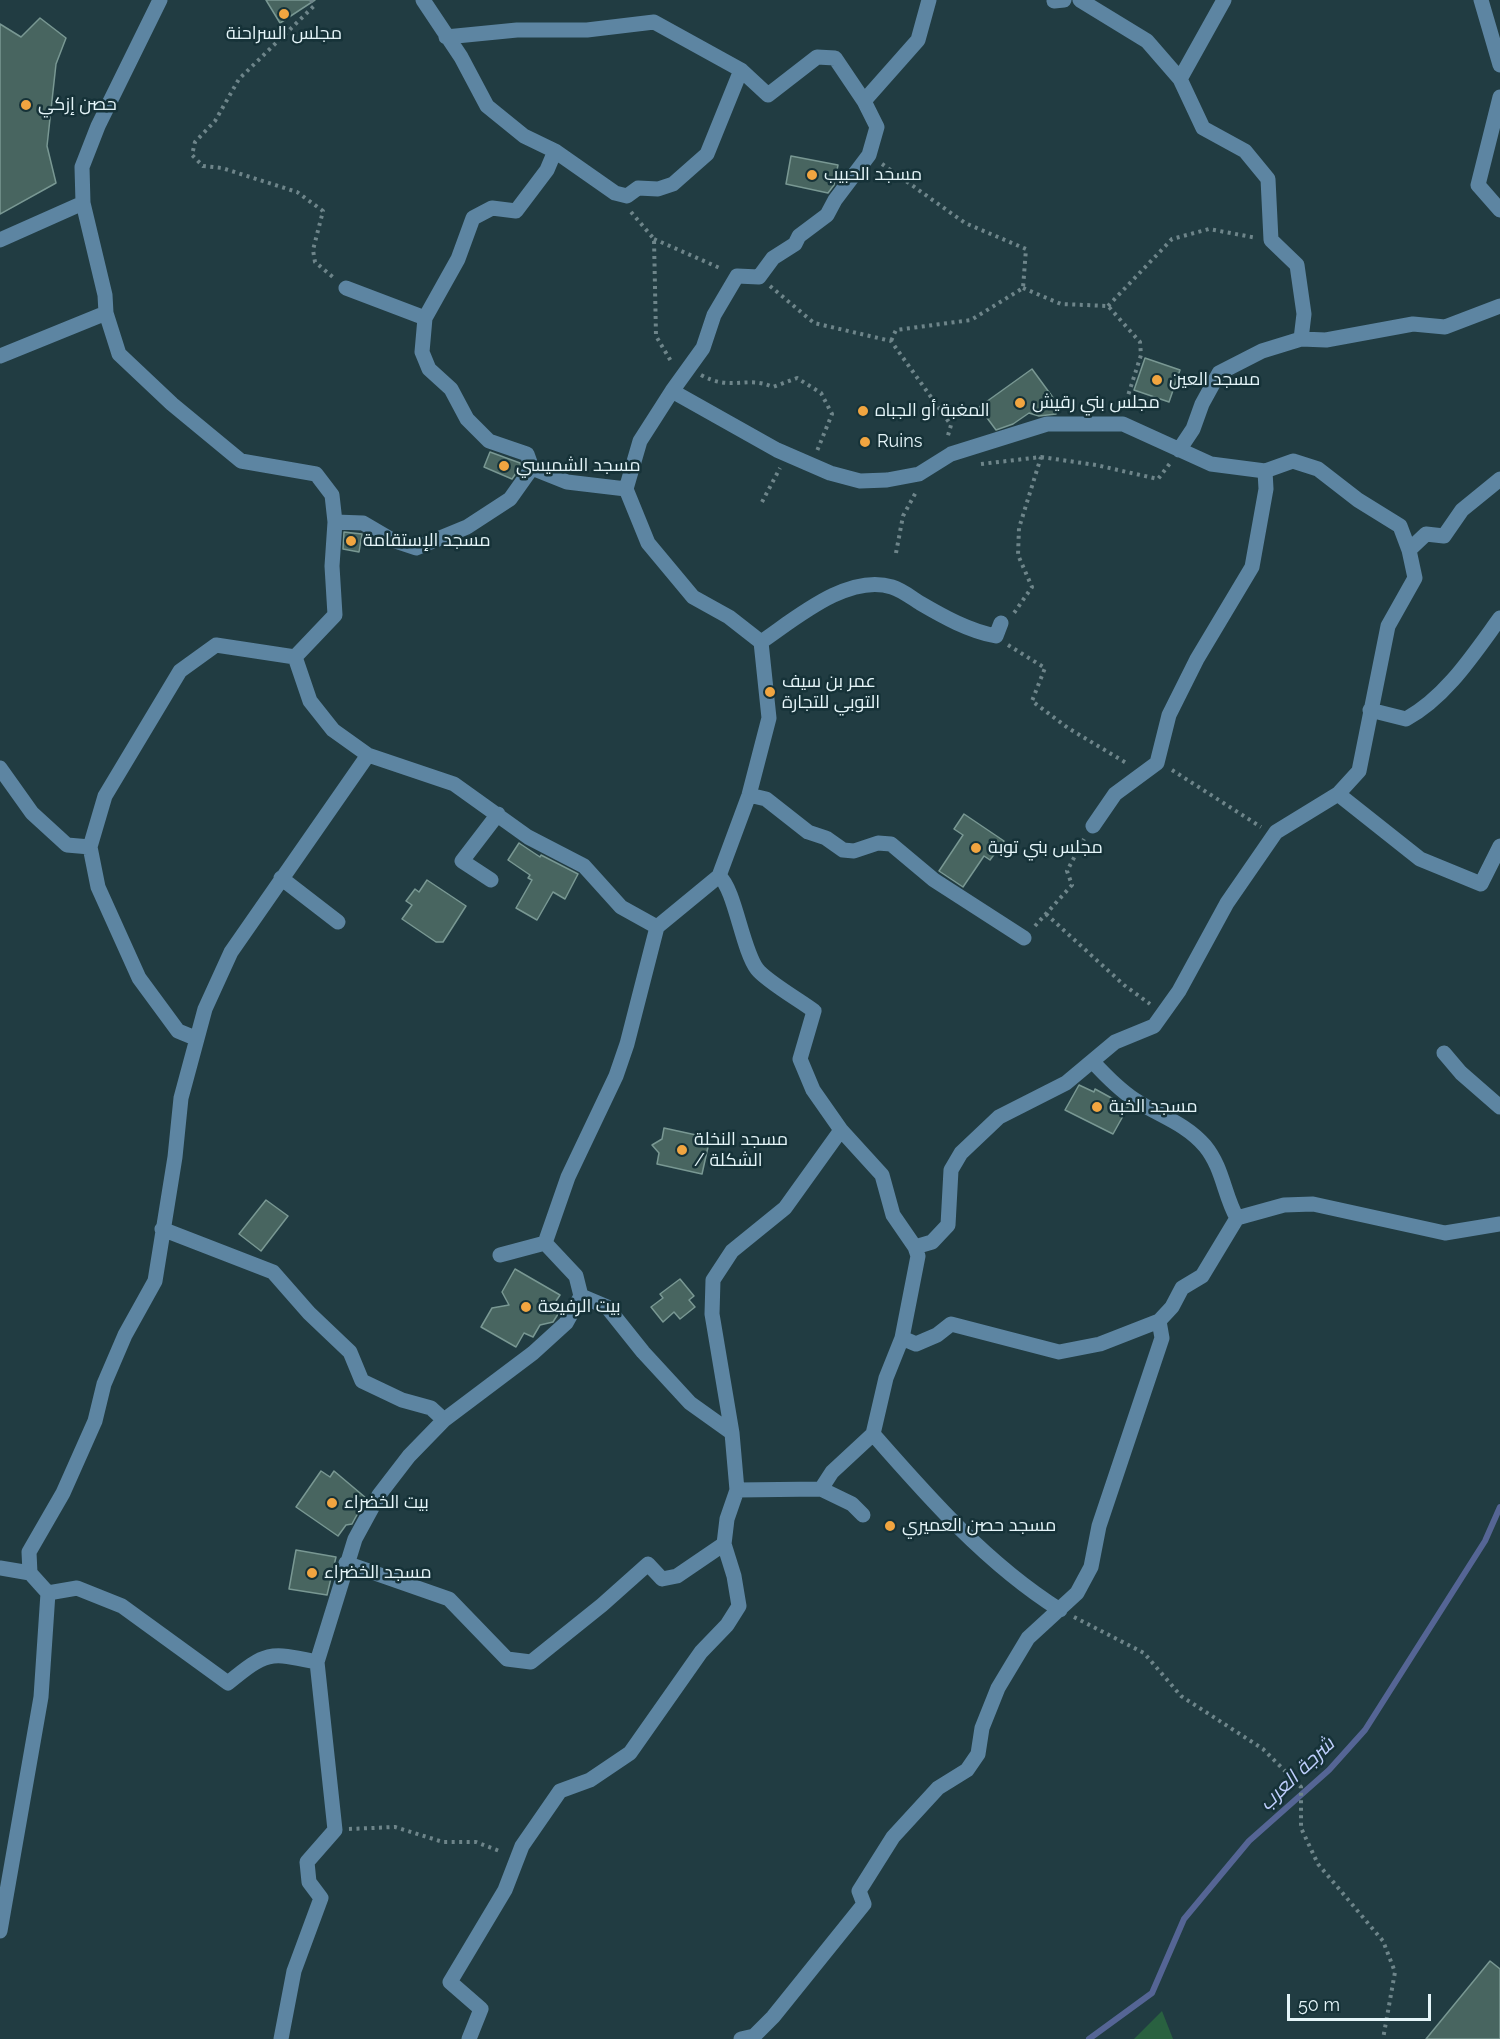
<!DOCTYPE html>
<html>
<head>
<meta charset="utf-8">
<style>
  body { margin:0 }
  #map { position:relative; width:1500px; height:2039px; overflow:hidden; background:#213c42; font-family:Raleway,sans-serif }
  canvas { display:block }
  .scale { position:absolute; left:1287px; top:1994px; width:144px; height:27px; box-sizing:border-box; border:3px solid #e5f5f9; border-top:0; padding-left:8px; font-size:18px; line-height:21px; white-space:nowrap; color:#e5f5f9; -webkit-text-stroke:4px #163238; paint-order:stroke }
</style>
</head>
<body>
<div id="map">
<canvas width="1500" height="2039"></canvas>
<div class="scale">50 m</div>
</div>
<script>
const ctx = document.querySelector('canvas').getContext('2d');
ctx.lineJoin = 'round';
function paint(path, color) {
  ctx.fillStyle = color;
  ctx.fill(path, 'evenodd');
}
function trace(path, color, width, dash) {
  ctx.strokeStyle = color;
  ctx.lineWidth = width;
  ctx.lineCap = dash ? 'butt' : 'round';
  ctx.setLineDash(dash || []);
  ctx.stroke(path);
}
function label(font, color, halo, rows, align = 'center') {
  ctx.font = font + ' Raleway,Cairo,sans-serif';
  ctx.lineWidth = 5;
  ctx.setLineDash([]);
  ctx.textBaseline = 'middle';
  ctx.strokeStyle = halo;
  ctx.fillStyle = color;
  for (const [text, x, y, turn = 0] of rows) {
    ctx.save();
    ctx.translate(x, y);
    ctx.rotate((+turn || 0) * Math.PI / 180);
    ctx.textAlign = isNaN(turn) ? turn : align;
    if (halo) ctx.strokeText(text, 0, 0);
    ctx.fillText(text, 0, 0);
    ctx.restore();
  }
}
const green = new Path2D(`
  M1162,2011L1173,2039H1134Z`);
const stream = new Path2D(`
  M1089,2039L1152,1993L1184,1919L1249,1841L1329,1770L1365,1730L1485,1541L1500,1507`);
const building = new Path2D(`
  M266,0H315L280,23Z
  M40,18L66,38L56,64L47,146L56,183L0,214V24L21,37Z
  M791,156L838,165L834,185L828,193L786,184Z
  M1145,358L1180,370L1169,402L1134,390Z
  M1032,369L1054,399L1056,414L1039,416L1029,413L1013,424L996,430L979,407Z
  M490,452L520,463L521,466L512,479L484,467Z
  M344,532L362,534L359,552L343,549Z
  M964,814L1004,841L990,860L984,856L963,887L939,871L963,835L954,829Z
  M519,843L540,857L541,855L578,874L565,899L553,892L537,920L516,908L532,880L528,878L530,875L508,860Z
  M427,880L466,906L443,942H436L402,919L412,905L406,901L415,889L419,892Z
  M1079,1085L1094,1092L1095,1089L1128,1107L1113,1134L1065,1110Z
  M664,1128L710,1138L702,1174L657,1164L659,1153L652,1145L662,1139Z
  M266,1200L288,1216L261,1251L239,1234Z
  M515,1269L560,1295L554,1304L560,1311L553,1322L540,1325L533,1337L524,1333L516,1347L481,1327L492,1308L509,1305L502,1292Z
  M680,1279L694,1296L689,1300L695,1307L680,1319L674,1312L663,1322L651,1307L663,1298L660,1294Z
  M321,1471L330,1477L334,1471L366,1498L352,1524L346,1525L338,1536L296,1507Z
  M296,1550L336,1557L327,1595L289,1589Z
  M1490,1961L1500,1969V2039H1426Z`);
const path = new Path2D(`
  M311,0L314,6L239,79L215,121L195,142L192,155L203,166L222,168L297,192L323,211L313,250L315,262L334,278
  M882,164L965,223L1026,249L1023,288L971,320L896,330L891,341
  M631,212L654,239L656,336L672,363
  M654,239L722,269
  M770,286L814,323L891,341L951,425L947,439
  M1023,288L1061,304L1108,306L1140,342L1141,355L1124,408
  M1108,306L1172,239L1209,229L1257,238
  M701,375C732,392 746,375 773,387L797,378L821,393L832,414L817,451
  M1041,457L1096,465L1158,479L1171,462
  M981,464L1041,457L1019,528L1018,555L1032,587L1014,613
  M762,502L780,468
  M896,553L903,516L916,492
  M1008,645L1045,668L1032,701L1068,728L1128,764
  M1172,770L1261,827
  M1046,914L1124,985L1150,1004
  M1035,926L1072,885L1067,871L1084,839
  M1074,1617L1144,1653L1181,1696L1263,1749L1301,1787V1828L1318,1864L1383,1941L1395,1972L1383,2039
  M349,1829L395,1827L443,1842H476L502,1852`);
const minor = new Path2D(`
  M423,0L461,57L487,106L524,136L555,151L615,193L627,196L638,188L658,189L673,184L707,154L741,70
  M1080,0L1147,41L1180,79
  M1224,0L1180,79L1203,128L1245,151L1268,179L1271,240L1297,265L1304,314L1301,339
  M1481,0L1500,65
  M1054,1L1064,0
  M446,37L517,30H587L654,22L741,70L768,95L817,57L835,58L864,101
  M1500,97L1478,185L1500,210
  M0,240L83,203
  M346,288L425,318L422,352L429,369L451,389L467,419L489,441L527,454L532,468
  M425,318L458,259L473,218L492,208L516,211L547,170L555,151
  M0,356L106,313
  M672,391L703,348L714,315L737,276L759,277L773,258L795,244L799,236L827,215L835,200L869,155L877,127L864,101L918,40L929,0
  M1179,450L1193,429L1202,404L1219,373L1262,351L1301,339L1326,340L1413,324L1445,327L1500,306
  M335,522L363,523L392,540L416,548L467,527L510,499L532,468L567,482L626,489
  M1409,550L1426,534L1444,536L1462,510L1500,479
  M761,642C795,619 848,573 892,587C902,590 912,598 920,603C944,617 969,631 996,636L1001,623
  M1370,710L1406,719C1446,697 1473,655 1500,618
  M0,768L32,813L67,845L90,847
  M1338,794L1420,859L1481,884L1500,846
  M749,795L766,799L808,832L826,838L843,850L854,851L878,843L891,844L934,880L1024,938
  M719,876C735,889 742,949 757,969C766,981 801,1001 814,1011L800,1059L813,1090L841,1130L882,1175L893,1215L915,1247L932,1242L948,1225L951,1170L961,1153L999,1117L1066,1083L1115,1042L1154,1026L1179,991L1227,903L1276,832L1338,794L1359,771L1388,626L1415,578L1409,550L1400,526L1358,500L1318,469L1293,461L1265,471
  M281,878L338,922
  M491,880L462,861L498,814
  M657,927L719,876L749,795L769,718L761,642L729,617L693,597L648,543L626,489L640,441L672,391L777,450L830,473L860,481L887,480L919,474L951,454L1047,424H1123L1211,464L1265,471L1266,489L1252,567L1197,659L1169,715L1157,763L1115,794L1093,826
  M195,1038L178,1031L139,978L98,887L90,847L105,796L180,671L216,645L295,657
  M1444,1053L1461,1073L1500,1107
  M1094,1063C1106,1076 1120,1090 1135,1100C1160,1116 1185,1123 1205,1146C1223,1168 1224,1195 1237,1218
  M162,1229L273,1272L309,1313L350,1352L362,1381L402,1400L431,1408L444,1420
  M915,1247L918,1256L902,1338L916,1344L937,1335L951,1324L1059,1352L1100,1344L1159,1321
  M500,1255L545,1243
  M581,1296L607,1307L643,1352L690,1403L732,1433
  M902,1338L886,1378L873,1434C929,1498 987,1564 1060,1610
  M821,1489L852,1504L863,1515
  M737,1490L821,1489L832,1472L873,1434
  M346,1563L449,1599L507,1659L531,1662L602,1605L648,1564L662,1579L677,1576L724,1544
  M0,1568L30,1573
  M48,1593L77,1588L122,1606L228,1683C267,1651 269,1652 317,1662
  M0,1931L41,1697L48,1593L30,1573L29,1552L63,1493L95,1421L104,1384L125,1335L155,1281L175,1157L181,1098L205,1009L231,952L368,755L333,730L310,701L295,657L335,615L332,566L335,522L332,495L316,474L241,461L172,404L119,354L106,313L105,295L83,203L82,167L98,126L160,0
  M281,2039L294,1971L321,1898L309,1882L307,1862L335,1830L317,1662L355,1539L379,1495L409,1456L444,1420L533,1353L566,1323L581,1296L576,1276L545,1243L568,1177L616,1076L627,1044L657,927L621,907L584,866L528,837L454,784L368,755
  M469,2039L481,2009L450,1982L505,1890L522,1846L560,1791L590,1780L630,1753L701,1652L727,1625L739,1606L734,1576L724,1544L727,1519L737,1490L732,1433L712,1314L713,1280L732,1251L785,1208L841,1130
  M741,2039L754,2036L773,2017L864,1904L859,1891L893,1837L938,1788L967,1770L978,1754L982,1728L998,1688L1028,1638L1077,1593L1091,1567L1099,1526L1162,1338L1159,1321L1172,1307L1182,1288L1202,1276L1237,1218L1284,1205L1313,1204L1445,1233L1500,1224`);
const markers = [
  [284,14,6,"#f1a540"],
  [26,105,6,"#f1a540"],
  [812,175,6,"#f1a540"],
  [1157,380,6,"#f1a540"],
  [1020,403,6,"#f1a540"],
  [863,411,6,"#f1a540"],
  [865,442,6,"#f1a540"],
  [504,466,6,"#f1a540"],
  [351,541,6,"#f1a540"],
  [770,692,6,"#f1a540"],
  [976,848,6,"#f1a540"],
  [1097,1107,6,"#f1a540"],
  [682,1150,6,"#f1a540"],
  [526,1307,6,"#f1a540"],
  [332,1503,6,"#f1a540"],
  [890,1526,6,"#f1a540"],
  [312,1573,6,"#f1a540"]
];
const poiNames = [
  ["مجلس السراحنة",284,34,"center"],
  ["حصن إزكي",38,105],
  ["مسجد الحبيب",824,175],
  ["مسجد العين",1169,380],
  ["مجلس بني رقيش",1032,403],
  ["المغبة أو الجباه",875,411],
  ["Ruins",877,442],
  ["مسجد الشميسي",516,466],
  ["مسجد الإستقامة",363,541],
  ["عمر بن سيف",782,682],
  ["التوبي للتجارة",782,703],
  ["مجلس بني توبة",988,848],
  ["مسجد الخبة",1109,1107],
  ["مسجد النخلة",694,1140],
  ["/ الشكلة",694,1161],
  ["بيت الرفيعة",538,1307],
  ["بيت الخضراء",344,1503],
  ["مسجد حصن العميري",902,1526],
  ["مسجد الخضراء",324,1573]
];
const waterNames = [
  ["شرجة العرب",1297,1774,-44]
];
paint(green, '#296140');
trace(stream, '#556595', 6);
paint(building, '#486560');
trace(building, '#799893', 1.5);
trace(path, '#6e858a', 4, [3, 4.5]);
trace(minor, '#5d85a2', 15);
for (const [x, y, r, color] of markers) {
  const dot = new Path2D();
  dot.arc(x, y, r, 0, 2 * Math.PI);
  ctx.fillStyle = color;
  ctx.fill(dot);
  trace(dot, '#163238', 2);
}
label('18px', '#e5f5f9', '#163238', poiNames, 'left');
label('italic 20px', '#becefc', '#163238', waterNames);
</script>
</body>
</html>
